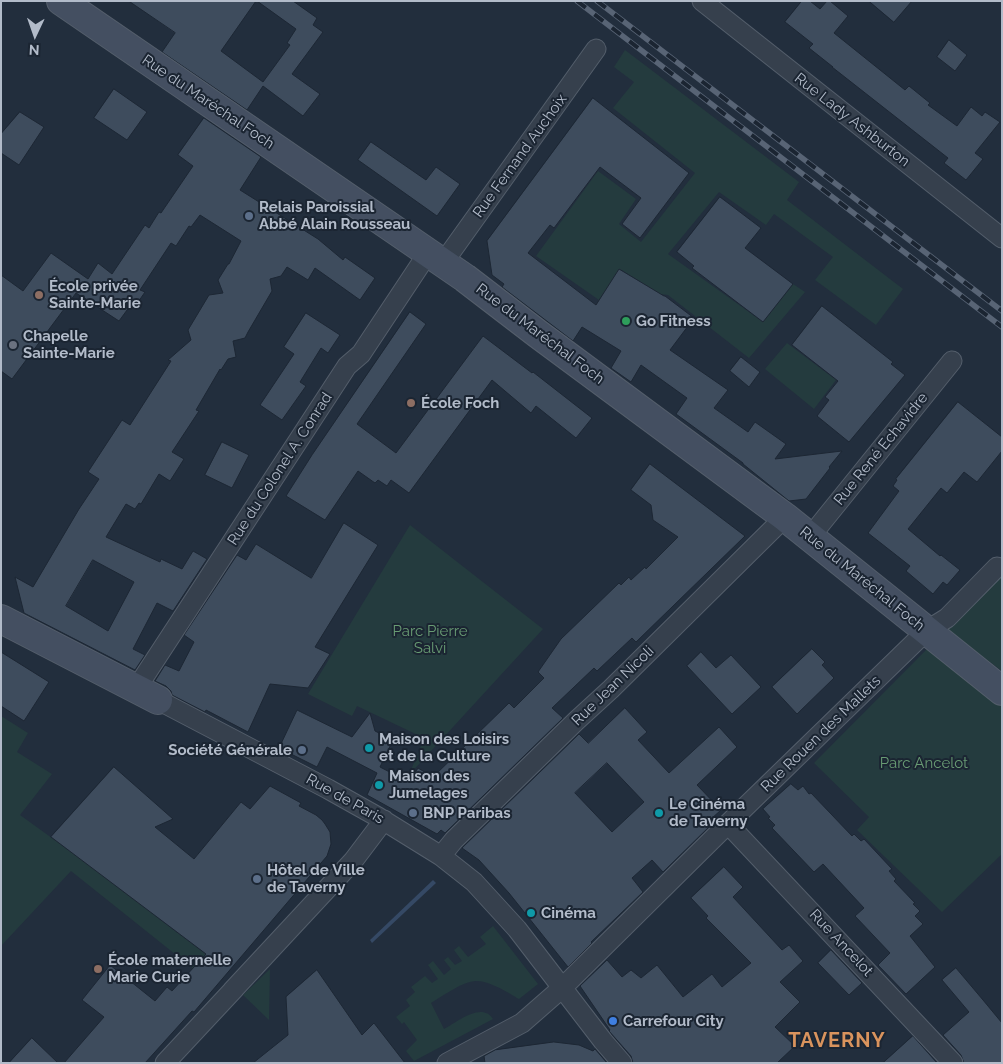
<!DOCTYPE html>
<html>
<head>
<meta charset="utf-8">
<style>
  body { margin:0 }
  #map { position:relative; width:1003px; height:1064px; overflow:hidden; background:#222e3d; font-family:Raleway,sans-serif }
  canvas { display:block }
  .frame { position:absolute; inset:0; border:2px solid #b2bbc9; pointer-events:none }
  .north { position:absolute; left:10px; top:10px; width:50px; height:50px; -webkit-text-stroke:4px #1b2532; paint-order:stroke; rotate:183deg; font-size:14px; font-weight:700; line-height:20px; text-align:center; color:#b2bbc9 }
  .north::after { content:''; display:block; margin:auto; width:18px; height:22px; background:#b2bbc9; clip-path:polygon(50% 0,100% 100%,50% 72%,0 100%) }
</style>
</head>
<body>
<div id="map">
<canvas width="1003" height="1064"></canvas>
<div class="frame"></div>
<div class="north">N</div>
</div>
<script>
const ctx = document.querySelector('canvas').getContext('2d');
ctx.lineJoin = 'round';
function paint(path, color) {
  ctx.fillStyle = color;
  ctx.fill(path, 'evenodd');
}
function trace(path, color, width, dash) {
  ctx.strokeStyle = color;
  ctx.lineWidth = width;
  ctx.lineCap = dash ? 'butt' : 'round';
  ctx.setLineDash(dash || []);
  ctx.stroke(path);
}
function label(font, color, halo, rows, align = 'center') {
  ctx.font = font + ' Raleway,sans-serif';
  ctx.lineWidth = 4;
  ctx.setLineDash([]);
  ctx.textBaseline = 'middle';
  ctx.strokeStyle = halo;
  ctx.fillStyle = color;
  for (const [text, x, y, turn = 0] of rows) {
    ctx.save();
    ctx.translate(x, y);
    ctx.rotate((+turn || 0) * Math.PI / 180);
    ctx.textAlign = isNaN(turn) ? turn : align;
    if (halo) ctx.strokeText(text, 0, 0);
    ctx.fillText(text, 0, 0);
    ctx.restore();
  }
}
const green = new Path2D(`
  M625,50L799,182L787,200L903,289L876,325L815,280L833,257L774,214L766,225L719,192L668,254L763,322L793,284L805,292L749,358L668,295L660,294L620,269L599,300L536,256L598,171L636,199L619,224L641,242L695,173L613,108L634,82L614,67Z
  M787,343L836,380L814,409L765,369Z
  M410,525L543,629L409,775L424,738L357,706L352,716L308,694Z
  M1002,574V671L947,630Z
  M927,649L1002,707V854L942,912L857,830L869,817L814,763Z
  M1,716L28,733L17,752L52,774L20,815L81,859L228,971L215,986L71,871L1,946Z
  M493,926L538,984L519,999C509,993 488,980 476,981C463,981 443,996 431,1003L444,1029C457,1022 482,1001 493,1019L414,1061L406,1051L417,1040L404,1022L402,1024L396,1017L410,1006L406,1000L415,992L411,987L425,976L432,983L438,979L428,965L433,961L444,975L451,969L444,960L448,957L455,965L462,961L454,950L459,946L468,957L486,944L480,937Z
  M270,969L269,1020L243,995Z`);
const water = new Path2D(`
  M433,880L436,883L372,943L370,940Z`);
const building = new Path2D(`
  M129,1H256L221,51L263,82L290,45L287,43L296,29L257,1H293L317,18L313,25L323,32L292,74L320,94L303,116L263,86L247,110L162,52L175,33Z
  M802,1H810L820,9L827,1H830L848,16L834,33L905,90L909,86L930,103L928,105L957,126L971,107L982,116L985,112L1000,122L975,153L983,159L966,180L944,163L948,158L832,67H833L809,48L813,44L785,22Z
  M869,1H912L894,22Z
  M949,40L967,55L955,71L937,57Z
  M114,89L147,112L127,140L94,118Z
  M593,98L689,173L640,238L622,224L641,198L600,167L554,228L550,225L528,253L596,305L619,269L664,296H665L694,318L670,350L728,390L714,408L748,432L755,422L786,444L775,459L842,451L829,467L830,468L806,499L789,501L743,464V463L676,414L687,398L641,365L631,382L611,368L621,351L582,327L573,341L502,287L504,284L492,275L487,241Z
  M20,112L44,127L19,165L1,153V134Z
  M204,118L261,157L240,190L318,239L343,260L345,257L375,278L360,300L315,268L308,280L287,267L281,276L270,279L272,291L248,332L245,338L233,341L236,357L228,359L221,370L220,369L196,410L199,411L172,452L184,459L170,481L159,474L141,504L139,503L135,509L126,504L106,537L160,562L161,559L182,569L193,551L207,559L173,611L157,603L133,649L145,655L135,670L24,613L15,577L33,587L79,509L99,479L88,472L122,420L130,425L171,361L168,360L191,340L188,330L209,295L223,293L218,280L228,264H229L241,241L200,215L191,227L189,226L176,246L171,243L140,290L145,292L134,308L130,306L119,321L76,293L12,379L1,371V275L23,291L51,253L88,279L98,263L112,274L145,225L149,228L159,212L161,213L193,166L178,155ZM93,560L134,582L108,631L66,606Z
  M371,142L426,180L436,167L460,184L437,216L358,160Z
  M720,197L761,228L745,248L793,284L763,322L692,268L694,266L677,252Z
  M822,306L893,362L891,364L905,375L849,442L817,416L829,400L825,397L838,381L792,345Z
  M410,312L426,324L357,424L396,453L483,336L532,373L533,372L592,418L576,438L536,406L531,413L492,380L409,493L391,480L387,486L378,480L375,483L358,471L325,520L286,496L312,455Z
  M306,313L340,335L328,353L321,348L300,382L306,386L282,420L260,405L294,354L284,347Z
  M741,357L760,372L749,387L730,371Z
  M958,402L1002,437V451L977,482L964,472L947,493L941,488L908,529L940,556L941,555L960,570L947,585L943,582L933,594L906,571L910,566L868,533L899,491L893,486L897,480L896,479Z
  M222,442L249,455L232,488L205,475Z
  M650,464L745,536L636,642L632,638L597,671L594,668L552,708L563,718L445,833L441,830L437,834L367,795L377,773L327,747L317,767L279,748L297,710L352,737L370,713L375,731L393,740L380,767L409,782L418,768L433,777L509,703L514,708L544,678L538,672L561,639L619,583L621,585L629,577L631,580L645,567L646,569L678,537L653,520L651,505L631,490Z
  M344,523L378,545L315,647L330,654L308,688L270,684L248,732L206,710L205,712L172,695L171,691L166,686L155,681L165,665L179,671L194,642L184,635L237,555L246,560L256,544L311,578Z
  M812,649L825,662L822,665L834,678L797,714L772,687Z
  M1,652L49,682L24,721L1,706Z
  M701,652L716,668L731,655L761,687L732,714L687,666Z
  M625,708L647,732L638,740L669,773L719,727L737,747L697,785L721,810L711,819L714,822L663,872L652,860L632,878L643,892L591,942L592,943L568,967L509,893L479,860L462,848L579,734L588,743ZM607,763L644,802L612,832L575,793Z
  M114,767L173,819L155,827L194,859L241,802L250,809L270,786L301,803L299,806L316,815L322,820L325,824L330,832L331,844L327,856L194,1012L192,1011L145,1063H64L104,1017L82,1000L110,965L155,1001L167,987L172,991L206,954L51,837Z
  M791,784L798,790L803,786L809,794L811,793L852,836L854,834L861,841L864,839L892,869L889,871L896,879L894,881L915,903L913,904L920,911L915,916L923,924L910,936L935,967L906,994L878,965L890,953L855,916L864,908L823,864L814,872L772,828L775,825L768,818L770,817L763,809Z
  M724,867L743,887L733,897L782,950L789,945L803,961L780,982L800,1002L775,1027L795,1046L777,1063H633L631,1056L609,1031L610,1030L580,986L607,960L622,977L631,970L641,978L657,965L683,997L712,974L722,987L751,963L706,918L708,916L691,898Z
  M831,950L862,983L849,995L818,963Z
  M956,968L983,1000L1002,1023V1063H964L961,1055L943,1035L969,1012L942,980Z
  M317,970L362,1035L374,1023L405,1063H253L288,1035L286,997Z
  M913,1036L937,1063H883Z
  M32,1038L58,1063H9Z
  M554,1042L579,1045L593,1051L595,1049L607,1063H485L484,1056L495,1050Z`);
const street = new Path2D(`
  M702,1L1002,238
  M443,263L596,49
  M810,537L952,361
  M136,689L347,366L361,354L428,253
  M158,700L328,789L378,817L441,856L474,882L517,929L603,1041L622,1063
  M728,824L953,1063
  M441,856L454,840L576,721L611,689L785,517
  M232,991L353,861L384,820
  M165,1063L235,988
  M447,1063L522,1023L562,988L740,812L915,642L926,631L947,618L997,567`);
const secondary = new Path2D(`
  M61,1L465,278L538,334L785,517L1002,691
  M1,619L158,700`);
const rail = new Path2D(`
  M577,1L1002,327
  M597,1L1002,311`);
const markers = [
  [249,216,5,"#5c6f8a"],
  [39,295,5,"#8d6e63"],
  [626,321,5,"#2e9e5b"],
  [13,345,5,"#6b7280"],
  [411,403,5,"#8d6e63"],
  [369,748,5,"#0f9aa8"],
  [302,750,5,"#5c6f8a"],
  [379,785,5,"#0f9aa8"],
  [413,813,5,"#5c6f8a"],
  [659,813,5,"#0f9aa8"],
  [257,879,5,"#5c6f8a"],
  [531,913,5,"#0f9aa8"],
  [98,969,5,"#8d6e63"],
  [613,1021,5,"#3f7fe0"]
];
const streetNames = [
  ["Rue du Maréchal Foch",208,102,34],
  ["Rue Lady Ashburton",852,120,38],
  ["Rue Fernand Auchoix",520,156,-54],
  ["Rue du Maréchal Foch",540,334,37],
  ["Rue René Echavidre",881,449,-51],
  ["Rue du Colonel A. Conrad",280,469,-57],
  ["Rue du Maréchal Foch",862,579,39],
  ["Rue Jean Nicoli",613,686,-44],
  ["Rue Rouen des Mallets",821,734,-44],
  ["Rue de Paris",345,799,29],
  ["Rue Ancelot",841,943,47]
];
const poiNames = [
  ["Relais Paroissial",259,207],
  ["Abbé Alain Rousseau",259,224],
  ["École privée",49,286],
  ["Sainte-Marie",49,303],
  ["Go Fitness",636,321],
  ["Chapelle",23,336],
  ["Sainte-Marie",23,353],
  ["École Foch",421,403],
  ["Maison des Loisirs",379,739],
  ["et de la Culture",379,756],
  ["Société Générale",292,750,"right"],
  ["Maison des",389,776],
  ["Jumelages",389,793],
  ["Le Cinéma",669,804],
  ["de Taverny",669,821],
  ["BNP Paribas",423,813],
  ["Hôtel de Ville",267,870],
  ["de Taverny",267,887],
  ["Cinéma",541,913],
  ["École maternelle",108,960],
  ["Marie Curie",108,977],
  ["Carrefour City",623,1021]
];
const parkNames = [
  ["Parc Pierre",430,631],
  ["Salvi",430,648],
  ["Parc Ancelot",924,763]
];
const districtNames = [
  ["TAVERNY",837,1041]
];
paint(green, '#243b3e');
paint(water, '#354965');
paint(building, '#3e4c5d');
trace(building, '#1d2734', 1);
trace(street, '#545e6b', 21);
trace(secondary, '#545e6b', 30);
trace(street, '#36404d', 19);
trace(secondary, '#444f61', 28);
trace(rail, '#586475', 5.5);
trace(rail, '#1b2532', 4, [11]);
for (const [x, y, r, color] of markers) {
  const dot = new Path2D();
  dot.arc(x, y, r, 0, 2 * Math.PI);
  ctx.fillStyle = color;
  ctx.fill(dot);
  trace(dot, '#1b2532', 2);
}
label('15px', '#b2bbc9', '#1b2532', streetNames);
label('bold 15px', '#b2bbc9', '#1b2532', poiNames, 'left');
label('15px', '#689b73', '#1b2532', parkNames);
ctx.letterSpacing = '1px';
label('bold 20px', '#d9935d', '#1b2532', districtNames);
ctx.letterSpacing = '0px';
</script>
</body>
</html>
